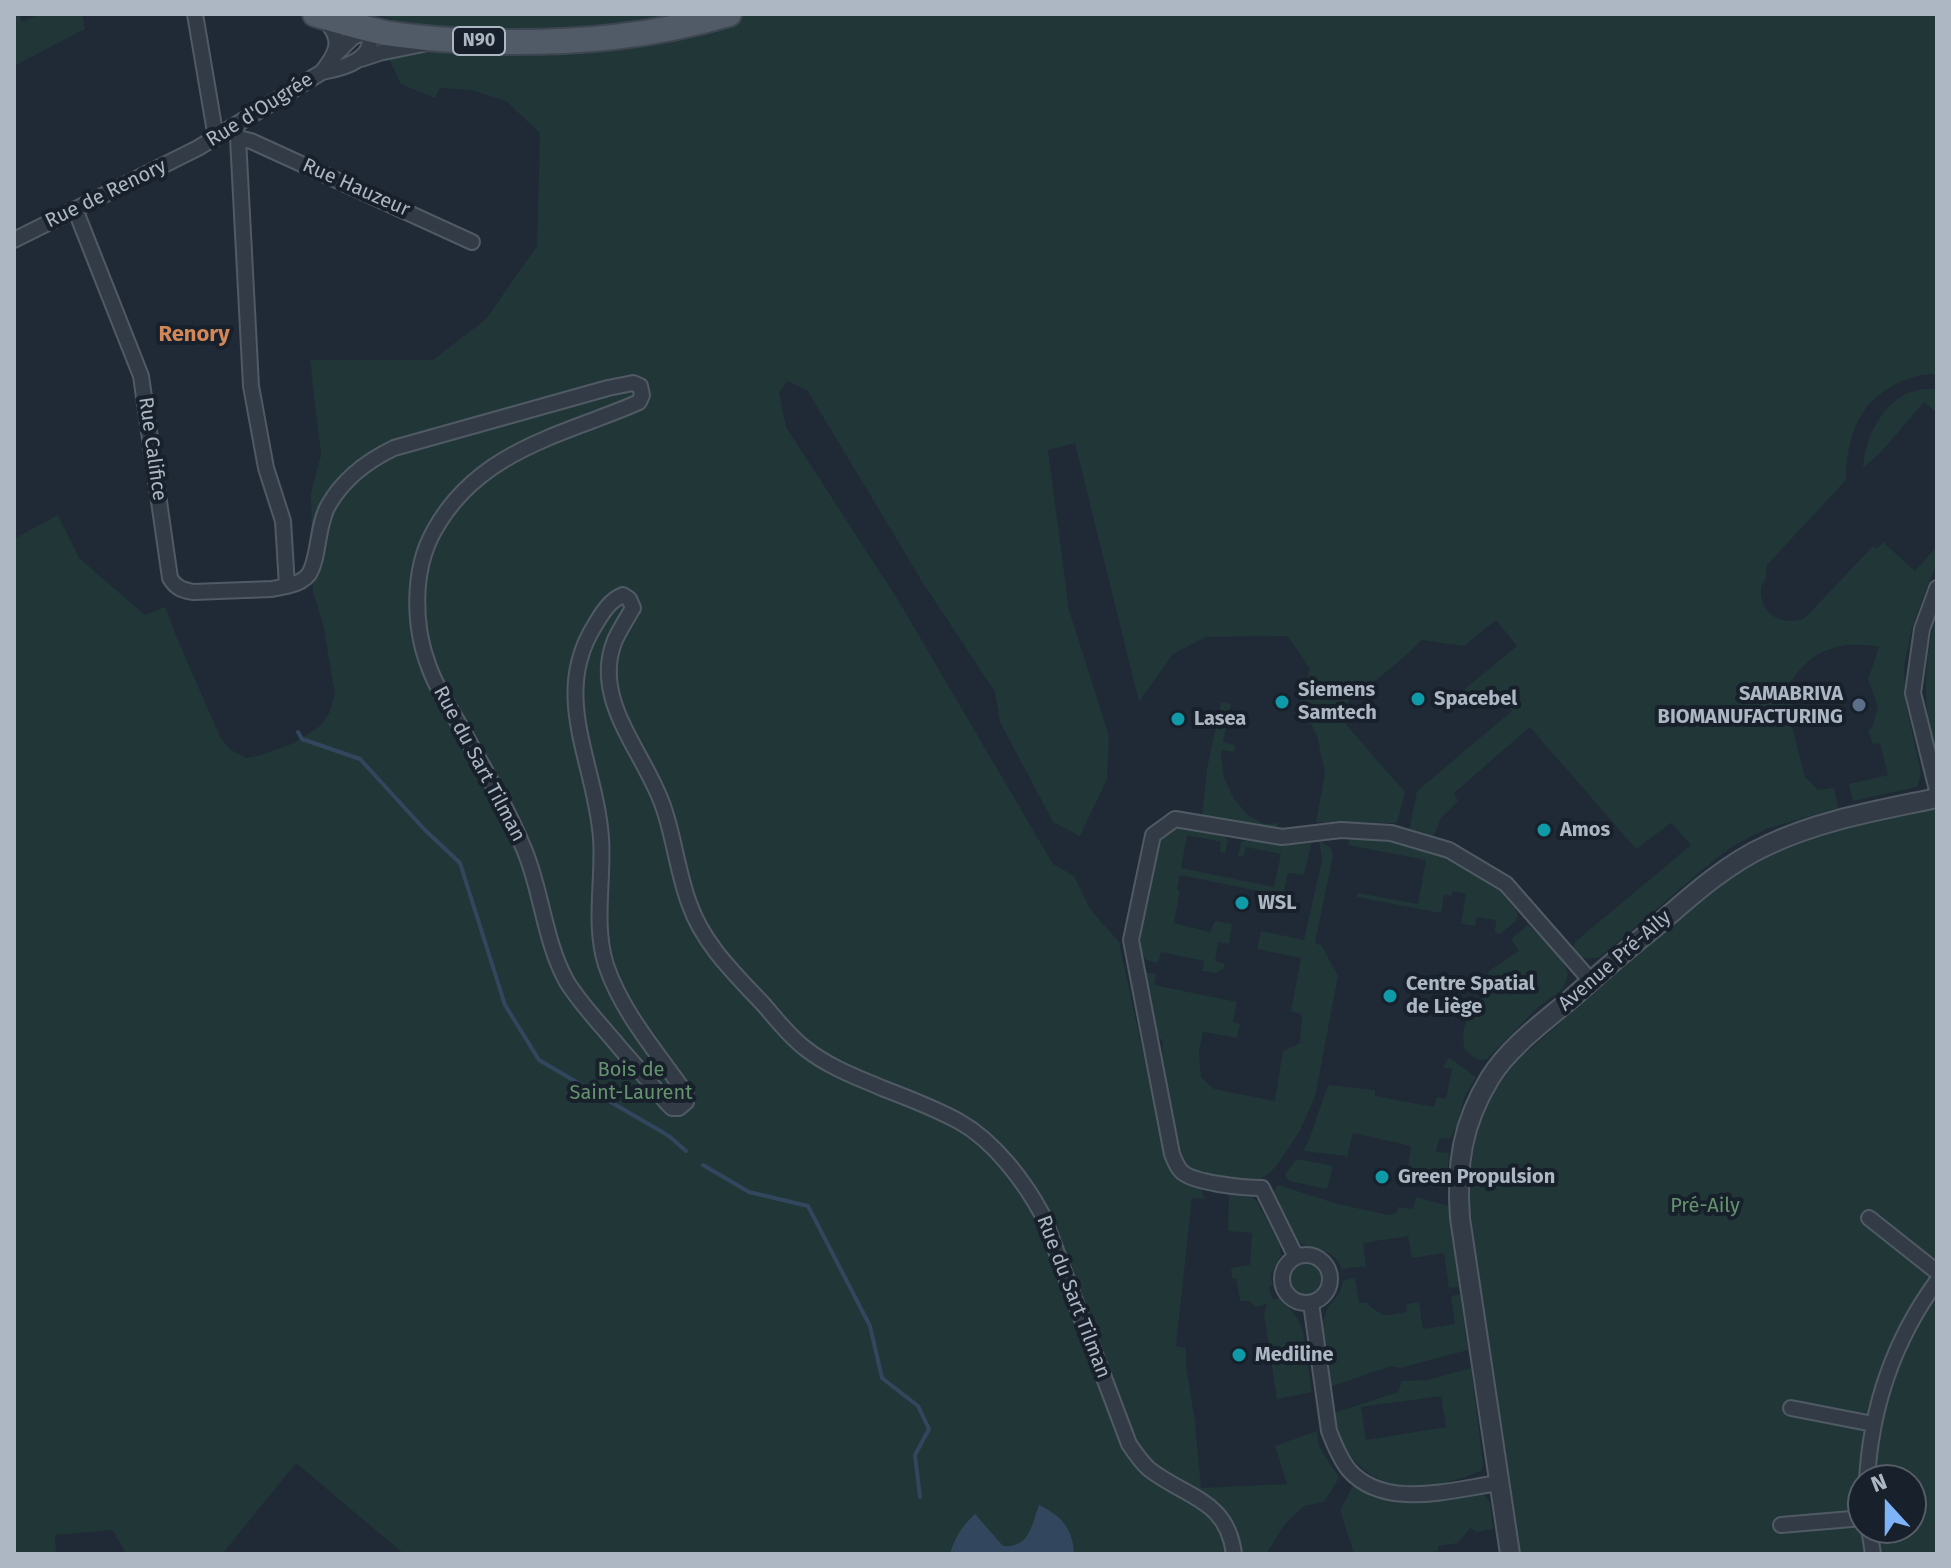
<!DOCTYPE html>
<html>
<head>
<meta charset="utf-8">
<style>
  body { margin:0 }
  #map { position:relative; width:1951px; height:1568px; overflow:hidden; background:#1f2a36; font-family:"Fira Sans",sans-serif }
  canvas { display:block }
  .frame { position:absolute; inset:0; border:16px solid #adb7c4; pointer-events:none }
  .north { position:absolute; left:1847px; top:1464px; width:80px; height:80px; box-sizing:border-box; background:#18212b; border:2px solid #545d68; border-radius:50%; rotate:339deg; font-size:22px; font-weight:700; line-height:32px; text-align:center; color:#adb7c4 }
  .north::after { content:''; display:block; margin:auto; width:28px; height:36px; background:#7eb4f7; clip-path:polygon(50% 0,100% 100%,50% 72%,0 100%) }
</style>
</head>
<body>
<div id="map">
<canvas width="1951" height="1568"></canvas>
<div class="frame"></div>
<div class="north">N</div>
</div>
<script>
const ctx = document.querySelector('canvas').getContext('2d');
ctx.lineJoin = 'round';
function paint(path, color) {
  ctx.fillStyle = color;
  ctx.fill(path, 'evenodd');
}
function trace(path, color, width, dash) {
  ctx.strokeStyle = color;
  ctx.lineWidth = width;
  ctx.lineCap = dash ? 'butt' : 'round';
  ctx.setLineDash(dash || []);
  ctx.stroke(path);
}
function label(font, color, halo, rows, align = 'center') {
  ctx.font = font + ' "Fira Sans",sans-serif';
  ctx.lineWidth = 8;
  ctx.setLineDash([]);
  ctx.textBaseline = 'middle';
  ctx.strokeStyle = halo;
  ctx.fillStyle = color;
  for (const [text, x, y, turn = 0] of rows) {
    ctx.save();
    ctx.translate(x, y);
    ctx.rotate((+turn || 0) * Math.PI / 180);
    ctx.textAlign = isNaN(turn) ? turn : align;
    if (halo) ctx.strokeText(text, 0, 0);
    ctx.fillText(text, 0, 0);
    ctx.restore();
  }
}
const green = new Path2D(`
  M14,14H19L22,22L40,14H82L85,29L14,66Z
  M368,14H1937V374C1909,373 1877,390 1862,414C1850,432 1846,458 1846,480L1767,565C1767,567 1766,576 1766,578C1764,582 1761,585 1761,589C1760,615 1783,627 1805,618L1873,546L1877,549L1883,542L1915,571L1937,546V564L1926,589L1912,628L1904,666L1906,704L1921,773L1917,787L1853,801L1849,784L1888,775L1880,743L1873,744L1868,730L1872,728L1878,707L1868,679L1879,647C1839,638 1802,653 1786,693L1795,696L1789,715L1805,777L1818,790L1834,788L1838,808L1766,829L1733,846L1708,865L1600,957C1587,960 1568,960 1575,942L1691,845L1671,823L1636,849L1530,727L1454,793L1458,801L1441,818L1433,837L1409,831L1417,791L1512,711L1504,702L1474,706L1461,692L1517,646L1496,620L1464,646L1422,640L1395,665L1335,712L1405,792L1397,823L1316,822L1325,773L1317,735L1299,703L1310,669L1288,636L1206,637L1173,654L1139,702L1075,443L1048,450L1069,610L1109,736L1107,779L1080,836L1053,822L1000,722L995,692L923,583L807,390L787,381L779,393L786,427L898,600L1053,864L1074,876L1090,909L1119,942L1167,1164L1175,1177L1200,1188L1205,1199L1192,1198L1176,1346L1186,1348V1365L1195,1422L1201,1488L1287,1484L1275,1446L1317,1431L1319,1446L1339,1478L1324,1502L1304,1506L1285,1524L1266,1554H404L296,1463L222,1554H127L112,1530L55,1535L56,1554H14V539L58,515L79,558L145,615L165,607L177,638L221,739L231,750L247,758L261,755L294,743L319,727L329,713L335,694L323,624L313,592L311,493L321,455L310,360H433L486,319L537,246L540,133L506,101L471,90L440,88L435,98L401,84L389,59L392,19Z
  M1923,389H1937V413L1924,402L1882,451L1863,468C1865,440 1878,410 1904,395C1909,392 1917,391 1923,389Z
  M1937,614V773C1926,716 1919,671 1937,614Z
  M1221,702L1231,704L1223,742L1235,745L1234,752L1222,750L1221,754L1224,778L1234,799L1248,815L1264,824L1280,823L1274,830L1202,817L1207,769Z
  M1937,807V1554H1517L1468,1193C1471,1164 1475,1133 1487,1105C1495,1087 1508,1073 1520,1058L1663,933L1741,869L1778,850L1816,834ZM1863,1480H1911V1528H1863Z
  M1179,826L1220,833L1228,840L1225,853L1220,852L1221,842L1187,835L1181,868L1274,887L1281,854L1246,847L1244,856H1238L1241,842L1249,839L1279,845L1312,841L1304,875L1288,873L1283,896L1180,875L1177,890L1180,891L1174,923L1210,932L1215,921L1232,924L1229,944L1218,942L1215,961L1225,964L1224,968L1216,973L1202,971L1204,961L1161,952L1158,963L1146,960L1140,953L1141,933L1159,841L1162,835Z
  M1350,836L1384,838L1426,848L1455,861L1496,886L1518,913L1516,921L1500,934L1495,933L1496,920L1477,917L1475,926L1461,924L1466,894L1453,891L1452,896L1444,895L1441,913L1357,897L1358,893L1418,904L1426,860L1348,845Z
  M1319,840L1331,848L1333,856L1315,943L1322,946L1338,976L1315,1097L1299,1132L1278,1164L1268,1174L1259,1180L1250,1182L1194,1172L1185,1164L1173,1127L1165,1093L1162,1059L1163,1042L1154,1030L1142,977L1146,972L1156,974L1154,985L1237,1002L1233,1022L1240,1024L1237,1038L1203,1032L1199,1052L1201,1077L1214,1089L1275,1101L1283,1051L1300,1043L1302,1015L1291,1011L1301,958L1257,949L1261,931L1304,940L1322,860Z
  M1528,925L1560,955L1568,974L1563,989L1538,1007L1487,1059C1476,1063 1471,1055 1464,1048L1463,1035L1467,1014L1478,1015L1489,971L1519,951L1511,939Z
  M1449,1058L1476,1077L1464,1098L1458,1123L1451,1138L1439,1139L1436,1152L1449,1153L1447,1183L1443,1188L1419,1185L1422,1170L1408,1167L1411,1146L1353,1133L1347,1156L1303,1151L1309,1140L1328,1085L1375,1090V1096L1434,1107L1437,1097L1446,1099L1452,1069L1443,1067Z
  M1297,1159L1333,1166L1327,1189L1289,1181L1285,1174Z
  M1278,1185L1338,1204L1389,1215L1397,1213L1398,1207L1413,1209L1416,1197L1449,1206L1459,1287L1449,1288L1444,1253L1412,1258L1408,1236L1363,1243L1366,1266L1342,1269C1332,1245 1317,1254 1299,1242C1290,1236 1275,1208 1274,1197C1273,1190 1274,1190 1278,1185Z
  M1229,1194L1253,1198L1257,1202L1279,1243L1281,1255L1271,1274L1272,1284L1269,1288L1273,1300L1281,1297L1297,1318L1303,1330L1312,1392L1277,1399L1264,1314L1267,1304L1256,1307L1249,1301H1240L1236,1278H1232L1231,1268L1250,1265L1252,1233L1228,1231Z
  M1291 1279a15 15 0 1 1 30 0a15 15 0 1 1-30 0Z
  M1355,1278L1359,1303L1366,1302C1384,1319 1383,1316 1407,1312L1406,1304L1419,1302L1423,1329L1455,1324L1451,1296L1460,1294L1468,1350L1400,1368L1391,1366L1330,1387C1327,1366 1318,1334 1325,1314C1330,1300 1340,1300 1343,1280Z
  M1471,1368L1483,1464L1481,1471C1417,1498 1348,1494 1334,1413L1398,1392L1402,1381L1427,1380ZM1441,1396L1446,1427L1366,1440L1361,1407Z
  M1353,1486L1374,1498L1409,1501L1454,1494H1481L1486,1497L1490,1503L1493,1529L1476,1532L1470,1528L1458,1543L1438,1546L1439,1551L1414,1554H1354L1340,1510Z`);
const water = new Path2D(`
  M1039,1505C1062,1516 1073,1529 1074,1554H950C955,1537 962,1526 975,1514L1003,1546C1030,1548 1031,1526 1039,1505Z`);
const stream = new Path2D(`
  M298,732L302,739L360,759L425,830L460,863L505,1005L539,1060L669,1136L686,1151
  M703,1165L749,1192L808,1206L870,1326L882,1378L918,1406L929,1429L915,1455L920,1497`);
const minor = new Path2D(`
  M195,14L216,138
  M361,59L379,53L423,44
  M322,72C345,68 379,58 368,29L352,38L334,56
  M235,126L238,138L251,386L266,468L283,521L287,586C296,584 304,581 309,574C319,558 317,526 328,506C343,479 367,461 394,448L608,388L633,383L640,386L642,395L639,402C624,409 609,414 594,420C529,444 469,467 434,531C412,570 413,626 429,667C437,690 451,710 463,731C485,770 507,808 524,849C542,891 544,941 567,982C582,1006 602,1026 620,1048C636,1066 652,1085 667,1103L672,1108H679L686,1102V1094C658,1053 622,1013 606,965C593,924 604,879 601,838C596,764 550,696 595,625C602,613 610,600 623,595L629,599L633,608C627,618 620,629 615,640C593,693 634,741 655,787C673,823 675,865 689,903C703,944 735,974 764,1005C777,1020 790,1037 806,1049C829,1067 856,1077 882,1088C908,1098 935,1108 960,1122C994,1141 1025,1182 1043,1216L1129,1444C1135,1453 1141,1462 1149,1469C1186,1498 1227,1499 1234,1554
  M238,138L251,141L472,242
  M75,209L141,376L170,578C176,588 182,590 193,592L272,589L287,586
  M14,240L198,148L322,72C337,53 344,40 325,20
  M1937,588L1922,629L1913,693L1937,790
  M1869,1218L1937,1272
  M1282 1279a24 24 0 1 1 48 0a24 24 0 1 1-48 0Z
  M1296,1257L1262,1188C1244,1188 1192,1183 1181,1171C1177,1167 1174,1159 1172,1154L1131,940L1153,835L1175,819L1282,837L1341,830L1391,833L1449,850L1506,884L1591,981
  M1311,1303L1329,1431C1334,1444 1340,1459 1349,1470C1385,1511 1453,1489 1500,1483
  M1791,1408L1873,1424
  M1867,1480C1871,1407 1894,1340 1937,1281
  M1781,1525L1863,1518
  M1869,1528L1873,1554`);
const tertiary = new Path2D(`
  M1510,1554L1460,1218C1456,1165 1462,1124 1490,1078C1510,1046 1544,1022 1572,998C1601,972 1630,947 1660,923C1693,894 1728,863 1768,845C1821,820 1880,810 1937,798`);
const primary = new Path2D(`
  M315,14C338,21 362,28 386,33C423,39 460,41 497,42C578,43 651,37 729,14`);
const markers = [
  [1418,699,8,"#0f9aa8"],
  [1282,702,8,"#0f9aa8"],
  [1859,705,8,"#5c6f8a"],
  [1178,719,8,"#0f9aa8"],
  [1544,830,8,"#0f9aa8"],
  [1242,903,8,"#0f9aa8"],
  [1390,996,8,"#0f9aa8"],
  [1382,1177,8,"#0f9aa8"],
  [1239,1355,8,"#0f9aa8"]
];
const shields = [
  [479,41,52]
];
const shieldNames = [
  ["N90",479,41]
];
const streetNames = [
  ["Rue d'Ougrée",260,110,-32],
  ["Rue Hauzeur",356,188,24],
  ["Rue de Renory",106,194,-26],
  ["Rue Califice",152,449,82],
  ["Rue du Sart Tilman",479,764,62],
  ["Avenue Pré-Aily",1615,961,-41],
  ["Rue du Sart Tilman",1073,1297,69]
];
const poiNames = [
  ["Siemens",1298,690],
  ["Samtech",1298,713],
  ["SAMABRIVA",1843,694,"right"],
  ["BIOMANUFACTURING",1843,717,"right"],
  ["Spacebel",1434,699],
  ["Lasea",1194,719],
  ["Amos",1560,830],
  ["WSL",1258,903],
  ["Centre Spatial",1406,984],
  ["de Liège",1406,1007],
  ["Green Propulsion",1398,1177],
  ["Mediline",1255,1355]
];
const parkNames = [
  ["Bois de",631,1070],
  ["Saint-Laurent",631,1093],
  ["Pré-Aily",1705,1206]
];
const neighbourhoodNames = [
  ["Renory",194,335]
];
paint(green, '#213637');
paint(water, '#32475e');
trace(stream, '#32475e', 4);
trace(minor, '#505a65', 18);
trace(tertiary, '#505a65', 22);
trace(primary, '#3c4550', 28);
trace(minor, '#333c46', 14);
trace(tertiary, '#333c46', 18);
trace(primary, '#505b67', 24);
for (const [x, y, r, color] of markers) {
  const dot = new Path2D();
  dot.arc(x, y, r, 0, 2 * Math.PI);
  ctx.fillStyle = color;
  ctx.fill(dot);
  trace(dot, '#18212b', 3);
}
for (const [x, y, w] of shields) {
  const box = new Path2D();
  box.roundRect(x - w / 2, y - 14, w, 28, 6);
  ctx.fillStyle = '#18212b';
  ctx.fill(box);
  trace(box, '#adb7c4', 2);
}
label('bold 18px', '#adb7c4', null, shieldNames);
label('20px', '#adb7c4', '#18212b', streetNames);
label('bold 20px', '#adb7c4', '#18212b', poiNames, 'left');
label('20px', '#65936d', '#18212b', parkNames);
label('bold 22px', '#d28759', '#18212b', neighbourhoodNames);
</script>
</body>
</html>
